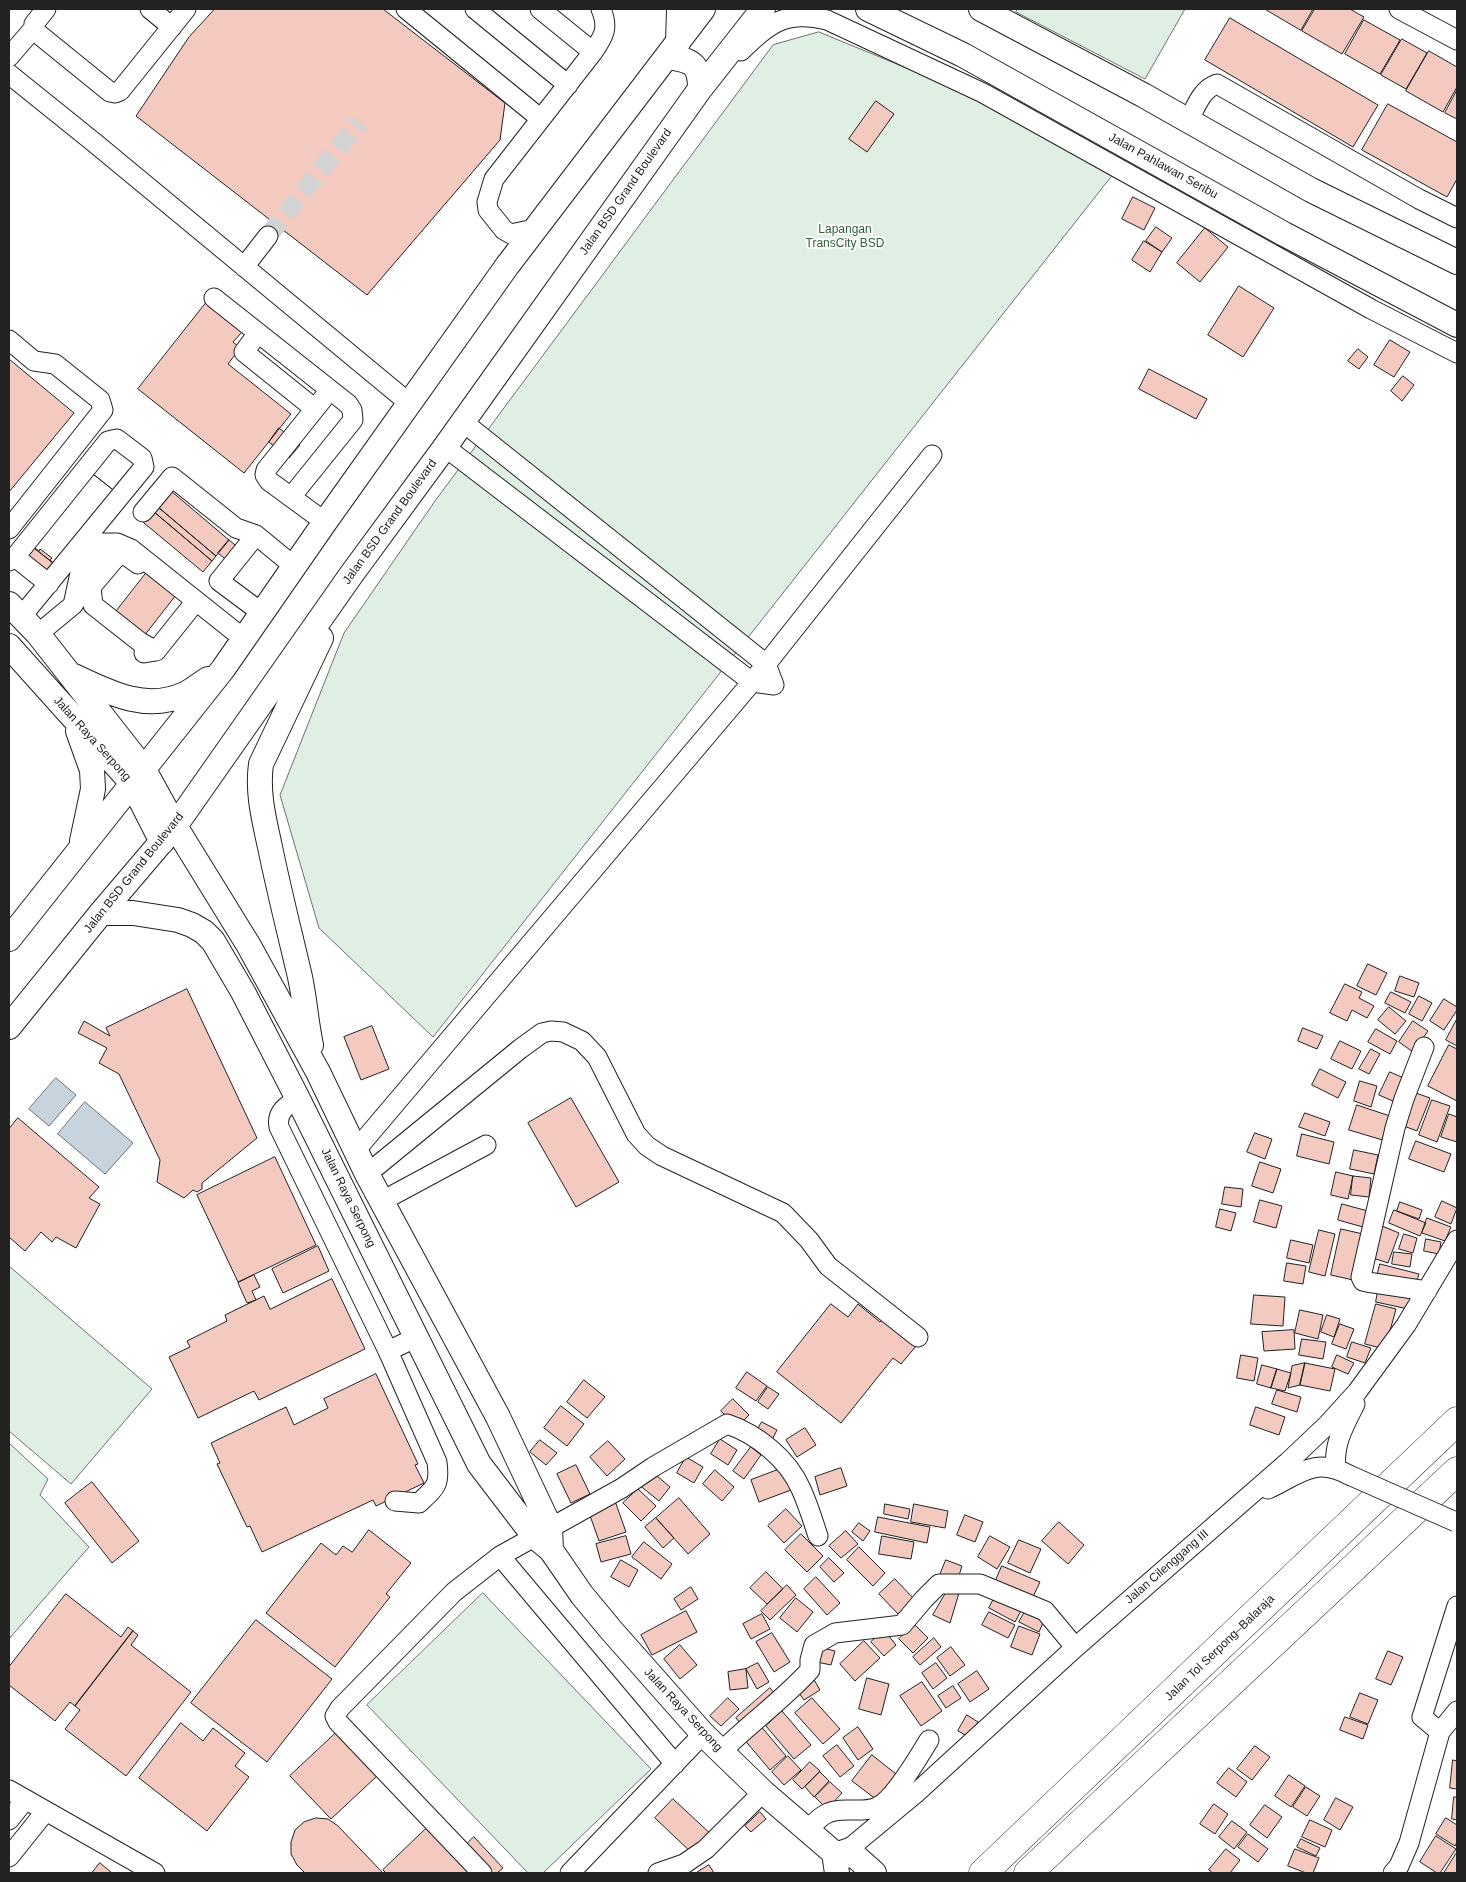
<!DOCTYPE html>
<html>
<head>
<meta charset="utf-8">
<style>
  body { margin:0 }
  #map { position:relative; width:1466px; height:1882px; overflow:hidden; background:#fff; font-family:Arial,sans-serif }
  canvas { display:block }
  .frame { position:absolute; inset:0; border:10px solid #222; pointer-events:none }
</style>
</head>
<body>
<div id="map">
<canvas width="1466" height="1882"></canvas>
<div class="frame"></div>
</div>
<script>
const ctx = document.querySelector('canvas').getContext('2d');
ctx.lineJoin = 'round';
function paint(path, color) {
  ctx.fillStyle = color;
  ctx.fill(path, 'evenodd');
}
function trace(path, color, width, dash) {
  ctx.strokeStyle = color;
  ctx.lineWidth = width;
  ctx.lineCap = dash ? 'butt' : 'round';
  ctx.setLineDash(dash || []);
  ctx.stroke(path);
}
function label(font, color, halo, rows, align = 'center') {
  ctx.font = font + ' Arial,sans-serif';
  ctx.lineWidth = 4;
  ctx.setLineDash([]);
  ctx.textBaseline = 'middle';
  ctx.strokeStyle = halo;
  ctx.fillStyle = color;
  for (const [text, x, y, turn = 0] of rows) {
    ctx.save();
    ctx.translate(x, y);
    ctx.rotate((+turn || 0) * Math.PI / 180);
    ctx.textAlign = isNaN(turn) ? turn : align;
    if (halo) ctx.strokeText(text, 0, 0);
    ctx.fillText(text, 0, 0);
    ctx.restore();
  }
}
const green = new Path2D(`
  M1018,9H1185L1145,79L1016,12Z
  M819,32L972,95L1114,173L433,1037L319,928L280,795L344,633L435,501L773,45Z
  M9,1266L152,1389L71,1484L9,1431Z
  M9,1443L48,1479L40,1495L89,1547L9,1639Z
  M483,1593L651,1769L543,1873H528L367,1705Z`);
const water = new Path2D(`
  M56,1078L76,1095L49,1126L29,1109Z
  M85,1102L133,1143L105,1174L58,1134Z`);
const building = new Path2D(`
  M215,9H383L505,103L500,140L367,295L136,116L189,37Z
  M1265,9H1313L1301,30Z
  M1315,9H1350L1364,17L1342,54L1302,31Z
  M1230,18L1378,105L1353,147L1205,60Z
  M1364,20L1400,40L1380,74L1345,54Z
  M1402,39L1427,53L1406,89L1381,75Z
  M1429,51L1457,67V87L1443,112L1406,91Z
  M1457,90V119L1445,113Z
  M876,101L894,114L867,152L849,139Z
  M1388,104L1457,142V179L1447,197L1362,150Z
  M1133,197L1155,208L1144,230L1122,219Z
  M1156,227L1172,238L1162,252L1146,241Z
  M1205,228L1228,247L1200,282L1177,263Z
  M1144,241L1162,252L1150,272L1132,260Z
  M1239,286L1274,308L1243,357L1208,335Z
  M206,303L242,332L233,342L240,348L228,364L291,414L244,473L138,389Z
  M1390,340L1410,352L1394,377L1374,365Z
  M1358,349L1368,357L1359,369L1348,361Z
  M9,359L74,413L9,492Z
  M1149,369L1207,399L1196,419L1139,389Z
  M1403,376L1414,385L1402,401L1391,391Z
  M279,428L300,445L289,458L269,442Z
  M88,470L117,493L58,567L29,544Z
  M88,470L117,493L58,567L50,560L52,558L40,549L39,551L29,544Z
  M171,491L229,540L216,556L158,507Z
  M158,507L216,556L212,561L153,511Z
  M153,511L212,561L203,572L144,523Z
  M229,540L240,549L229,562L218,553Z
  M29,544L58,567L50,577L21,554Z
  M147,572L176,595L144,636L115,613Z
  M1368,964L1387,973L1376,995L1357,986Z
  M1400,976L1419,983L1414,997L1395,991Z
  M1345,984L1362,992L1359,998L1374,1006L1367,1018L1352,1010L1347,1021L1330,1013Z
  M187,989L257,1138L202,1183V1189L197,1192L193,1190L184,1198L157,1182L160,1160L119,1074L99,1063L107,1048L78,1033L84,1021L110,1036L106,1028Z
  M1391,992L1411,1002L1405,1013L1385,1003Z
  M1419,996L1432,1003L1422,1021L1409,1014Z
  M1444,999L1457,1007V1010L1444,1030L1430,1021Z
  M1389,1007L1406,1021L1395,1034L1378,1020Z
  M1457,1019V1046L1446,1040Z
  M1413,1021L1428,1031L1413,1052L1399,1042Z
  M372,1026L389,1069L361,1080L344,1037Z
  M1303,1028L1323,1036L1317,1049L1298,1041Z
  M1376,1029L1397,1041L1390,1054L1368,1042Z
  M1340,1041L1361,1051L1352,1069L1331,1059Z
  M1449,1045L1457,1049V1101L1428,1086Z
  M1371,1049L1380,1054L1369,1074L1359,1069Z
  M1320,1069L1346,1082L1338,1098L1312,1085Z
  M1390,1072L1406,1079L1395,1102L1379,1095Z
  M1360,1081L1377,1086L1371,1107L1354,1101Z
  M1413,1092L1430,1098L1417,1131L1401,1125Z
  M571,1098L619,1182L576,1207L528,1123Z
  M1432,1100L1450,1106L1437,1142L1419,1135Z
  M1357,1105L1393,1117L1386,1141L1349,1130Z
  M1305,1113L1330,1122L1325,1136L1299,1127Z
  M1449,1114L1457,1117V1142L1441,1137Z
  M18,1118L99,1187L89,1198L100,1204L76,1248L56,1237L52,1242L41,1232L25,1251L9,1237V1129Z
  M1255,1133L1272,1139L1265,1159L1247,1152Z
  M1302,1134L1334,1142L1329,1164L1297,1156Z
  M1416,1141L1451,1154L1444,1172L1409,1159Z
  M1354,1150L1378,1155L1374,1174L1350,1169Z
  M275,1157L316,1245L238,1282L197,1195Z
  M1260,1162L1281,1169L1273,1193L1252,1186Z
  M1336,1172L1353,1176L1348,1199L1331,1195Z
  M1353,1176L1371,1178L1369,1197L1351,1195Z
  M1225,1187L1243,1189L1241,1207L1222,1204Z
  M1260,1200L1282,1206L1276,1228L1254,1222Z
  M1442,1201L1457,1208L1451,1224L1435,1217Z
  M1400,1202L1422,1210L1419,1219L1397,1211Z
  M1342,1204L1368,1211L1363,1227L1338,1220Z
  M1220,1209L1236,1213L1231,1231L1216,1227Z
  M1394,1210L1426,1223L1420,1236L1389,1223Z
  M1427,1218L1451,1227L1445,1241L1422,1233Z
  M1382,1226L1399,1233L1388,1263L1370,1257Z
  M1341,1229L1363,1234L1353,1280L1331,1275Z
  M1319,1230L1335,1234L1325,1276L1309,1272Z
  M1404,1234L1417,1238L1413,1253L1399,1249Z
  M1426,1239L1441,1242L1439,1254L1424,1251Z
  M1291,1240L1313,1245L1309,1263L1287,1258Z
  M318,1246L329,1271L283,1293L272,1269Z
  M1394,1252L1412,1254L1410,1267L1392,1264Z
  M1287,1263L1306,1266L1303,1284L1284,1281Z
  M1380,1264L1419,1274L1415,1287L1377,1277Z
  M254,1275L260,1287L252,1291L256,1300L247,1303L238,1283Z
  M332,1279L365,1349L259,1400L254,1391L198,1418L169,1357L190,1347L187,1341L227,1321L225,1315L264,1296L270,1309Z
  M1379,1285L1412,1292L1408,1309L1376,1302Z
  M1254,1295L1285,1297L1283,1326L1251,1324Z
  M831,1304L848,1317L858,1304L880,1322L884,1318L917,1345L901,1364L893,1358L841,1423L777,1372Z
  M1376,1304L1396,1309L1385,1349L1365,1344Z
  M1300,1310L1323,1315L1318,1339L1295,1333Z
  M1327,1315L1340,1319L1334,1337L1321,1332Z
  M1340,1324L1354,1329L1346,1349L1332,1344Z
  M1294,1330L1295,1349L1264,1351L1262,1332Z
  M1302,1339L1326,1342L1323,1359L1299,1355Z
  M1352,1342L1371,1348L1365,1363L1347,1357Z
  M1241,1355L1258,1358L1254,1381L1237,1378Z
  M1337,1355L1354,1363L1348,1374L1332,1367Z
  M1305,1363L1300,1385L1288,1388L1292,1366Z
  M1305,1363L1335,1369L1330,1391L1300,1385Z
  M1262,1365L1277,1369L1271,1388L1257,1384Z
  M1277,1369L1291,1373L1285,1391L1271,1388Z
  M747,1372L767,1386L756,1401L736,1388Z
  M376,1374L418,1464L415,1465L424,1483L376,1506L373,1500L262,1552L250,1526L247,1527L217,1464L220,1463L211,1443L286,1407L294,1425L328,1408L324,1399Z
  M584,1380L605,1397L587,1418L567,1402Z
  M768,1387L779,1394L768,1409L758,1402Z
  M1277,1390L1301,1397L1297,1412L1272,1404Z
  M733,1399L749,1415L737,1427L721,1411Z
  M561,1406L584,1424L567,1446L544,1428Z
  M1256,1407L1285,1417L1279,1435L1250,1425Z
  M762,1422L777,1430L772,1440L756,1432Z
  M805,1428L816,1445L797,1457L786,1440Z
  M720,1439L737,1450L728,1465L711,1454Z
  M540,1440L557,1453L546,1465L530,1452Z
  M608,1441L625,1459L607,1476L590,1457Z
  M751,1447L761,1455L744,1479L733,1471Z
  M686,1457L703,1467L694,1483L677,1473Z
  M576,1465L590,1494L571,1503L557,1474Z
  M783,1468L791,1490L759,1502L751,1480Z
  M841,1468L847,1486L820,1495L815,1477Z
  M650,1470L670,1487L659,1501L638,1484Z
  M715,1470L734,1487L722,1501L703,1484Z
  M92,1482L139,1541L112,1563L65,1503Z
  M638,1489L656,1506L641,1521L623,1503Z
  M679,1498L710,1534L688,1554L656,1518Z
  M615,1501L626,1532L599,1541L588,1510Z
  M885,1504L910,1509L908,1519L884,1514Z
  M914,1504L948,1511L945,1528L911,1522Z
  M786,1509L802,1526L784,1543L768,1526Z
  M965,1515L983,1522L975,1542L957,1535Z
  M878,1517L930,1527L927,1543L875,1532Z
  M656,1518L674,1538L663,1548L645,1527Z
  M1059,1522L1084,1545L1068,1564L1042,1541Z
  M859,1523L870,1531L863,1541L852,1532Z
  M369,1530L411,1563L386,1594L390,1597L335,1667L266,1613L321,1543L336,1555L343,1546L352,1552Z
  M846,1531L858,1544L841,1558L829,1546Z
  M801,1534L823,1556L807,1572L785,1550Z
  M626,1536L631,1554L601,1562L596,1544Z
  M882,1536L914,1542L911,1559L879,1554Z
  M990,1536L1010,1547L997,1569L978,1557Z
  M1019,1540L1041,1549L1030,1573L1008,1563Z
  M644,1542L672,1564L661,1579L632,1557Z
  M859,1547L885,1573L873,1586L847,1560Z
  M829,1558L844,1573L834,1582L820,1567Z
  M621,1560L638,1570L629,1587L611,1577Z
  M946,1560L962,1566L957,1582L940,1575Z
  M1002,1566L1040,1582L1031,1601L994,1585Z
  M766,1572L783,1589L767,1604L750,1588Z
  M816,1577L840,1603L827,1615L804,1589Z
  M895,1579L914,1599L898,1614L879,1594Z
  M787,1585L796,1595L770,1620L761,1611Z
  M691,1587L698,1599L681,1610L674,1599Z
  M947,1591L959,1593L950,1623L933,1615Z
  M997,1593L1023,1607L1015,1622L989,1608Z
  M66,1594L121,1637L128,1627L133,1631L75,1706L70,1702L55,1721L9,1685V1667Z
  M796,1598L813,1612L797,1632L780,1618Z
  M1027,1608L1046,1616L1039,1632L1019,1622Z
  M686,1611L697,1632L652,1655L641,1635Z
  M989,1612L1015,1625L1008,1638L982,1625Z
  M762,1614L770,1629L751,1639L743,1624Z
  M256,1620L332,1679L267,1762L191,1703Z
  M914,1624L928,1638L913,1653L899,1639Z
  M1019,1626L1040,1634L1032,1655L1011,1647Z
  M884,1630L896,1645L884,1656L871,1642Z
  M133,1631L138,1635L131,1645L191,1692L126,1776L65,1729L80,1710L75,1706Z
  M772,1633L790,1662L774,1672L756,1642Z
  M934,1638L941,1647L920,1665L913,1657Z
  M864,1641L880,1658L855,1681L840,1664Z
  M680,1645L697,1665L680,1679L664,1659Z
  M816,1646L835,1651L831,1665L812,1661Z
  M951,1647L965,1665L950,1676L937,1658Z
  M1388,1651L1403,1657L1391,1685L1376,1679Z
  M758,1663L769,1682L757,1689L746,1669Z
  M936,1663L947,1678L933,1689L922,1673Z
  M746,1669L748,1688L730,1690L728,1672Z
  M977,1671L989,1689L970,1702L958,1684Z
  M813,1678L820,1690L804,1700L796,1689Z
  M867,1678L889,1684L881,1715L859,1709Z
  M922,1682L942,1711L921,1726L900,1696Z
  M953,1686L961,1698L946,1708L938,1696Z
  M770,1688L778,1697L743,1727L736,1718Z
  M1360,1693L1378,1700L1368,1724L1350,1717Z
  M728,1698L739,1709L721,1726L710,1716Z
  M812,1698L840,1729L823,1744L795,1713Z
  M782,1711L811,1745L794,1759L766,1726Z
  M967,1715L978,1722L969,1737L958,1731Z
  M1345,1717L1368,1725L1363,1739L1340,1730Z
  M181,1723L203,1741L213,1728L245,1753L235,1766L249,1777L207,1831L139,1778Z
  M759,1724L786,1756L770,1770L743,1738Z
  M858,1727L873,1749L858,1760L843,1738Z
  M336,1733L377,1776L331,1819L290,1776Z
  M837,1745L854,1766L840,1777L823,1756Z
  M1255,1746L1270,1757L1252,1780L1237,1769Z
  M872,1755L901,1778L881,1803L852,1781Z
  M788,1756L801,1770L784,1785L772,1772Z
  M1453,1760L1457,1761V1789L1450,1788Z
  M810,1762L820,1771L802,1789L793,1780Z
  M1229,1768L1247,1782L1236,1797L1217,1783Z
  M820,1772L829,1781L814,1797L805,1787Z
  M1289,1775L1305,1786L1291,1807L1275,1796Z
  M830,1782L842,1793L827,1809L815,1797Z
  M1306,1787L1320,1796L1307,1816L1293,1807Z
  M1454,1797H1457V1820L1452,1819Z
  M1336,1798L1353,1807L1340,1830L1324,1820Z
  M673,1799L713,1836L695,1856L655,1818Z
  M1214,1804L1228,1814L1215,1834L1200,1824Z
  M1265,1805L1282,1817L1267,1838L1250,1825Z
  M760,1812L766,1819L751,1832L745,1826Z
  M316,1818L328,1819L338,1826L383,1873H305L297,1865L291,1854V1842L295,1830L304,1822Z
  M1446,1818L1457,1825V1842L1455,1846L1436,1834Z
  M1310,1820L1332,1830L1325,1847L1302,1837Z
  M1232,1821L1247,1832L1234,1849L1219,1837Z
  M429,1826L473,1873H386L383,1870Z
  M1248,1834L1268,1849L1258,1862L1238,1847Z
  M1436,1836L1456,1849L1440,1873H1437L1420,1862Z
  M474,1837L503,1868L497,1873H473L456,1855Z
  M1301,1839L1320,1848L1316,1856L1297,1847Z
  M1226,1849L1240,1860L1230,1873H1213L1209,1870Z
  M1295,1849L1319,1858L1313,1873H1306L1288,1866Z
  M1457,1852V1873H1444Z
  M100,1863L112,1873H92Z
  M709,1865L714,1873H696Z`);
const minorTunnel = new Path2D(`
  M268,236L359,122`);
const minor = new Path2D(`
  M46,9L34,24L36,32L110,92L115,93L120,91L186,9
  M150,9L172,27
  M406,9L541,119
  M475,9L568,85
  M1399,9L1457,40
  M741,51C770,23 785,10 827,20L983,93L1371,309L1457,353
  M593,52C604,36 609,28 601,9
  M9,57L34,28
  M9,74L96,144L409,403
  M1188,122C1195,109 1201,89 1217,84L1419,199L1457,218
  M534,229L511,234L504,230L488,210L487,202L494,179L593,52L540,9
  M244,267L268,236
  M214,298L348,404L352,410L353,420L291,497
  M258,333L244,352L315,409
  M9,340L34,361L55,364L100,400L103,410L9,529
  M445,447L752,682L774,685L766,664L463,422
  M143,512L172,477L236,528L256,535
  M325,522L269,481L265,475L266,470L330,390
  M15,557L49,584
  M9,561L15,557L108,441L117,439L142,458L144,467L21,617
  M138,564L127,556L118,555L91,587L93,605L140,642L156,651
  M73,605L80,573L103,543H117L131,549L244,639
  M262,613L219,581L256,535L295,567
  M38,634L73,605L80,594
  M144,653L156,651L196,601
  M1424,1047L1404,1099L1395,1128L1361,1277L1363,1281L1367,1282L1427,1291
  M298,1099C287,1105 276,1112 279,1127L388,1351L415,1338
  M355,1151L752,682L932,455
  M367,1174L520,1049L542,1033L551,1031L563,1032L582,1041L597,1057L636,1134L647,1146L662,1156L783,1213L809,1240L828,1266L918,1337
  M382,1201L486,1145
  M388,1351L437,1462C440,1485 436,1487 419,1503L395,1501
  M1336,1468C1333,1444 1345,1424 1355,1404
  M1268,1489C1299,1475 1314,1456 1349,1475
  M500,1556L675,1764
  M1440,1732L1422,1717L1457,1606
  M722,1751C750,1723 783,1700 810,1670V1660L814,1645L835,1633L902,1625L924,1599L939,1584H980L1045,1611L1075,1647
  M9,1790L155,1873
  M9,1820L25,1800
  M807,1830C813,1825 820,1816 828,1813C843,1806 862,1814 877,1807C894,1800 919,1756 929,1740
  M834,1853L851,1847L915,1794L1077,1646L1288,1462L1328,1424L1357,1392L1406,1325L1457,1240
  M9,1857L45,1812
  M482,1873L338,1722L335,1716L340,1708L454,1592L500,1556L622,1488L653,1467L727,1424C757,1434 788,1459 801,1489C808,1504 813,1521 818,1536
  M570,1873L703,1734
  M658,1873L684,1864L706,1849L763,1792
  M1393,1873L1399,1866L1409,1843L1440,1732L1457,1711`);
const major = new Path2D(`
  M868,9L963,55L1284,234L1457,325
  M981,9L1143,95L1311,190L1457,262
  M678,43L679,9
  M667,57C691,60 700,63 700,89
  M9,604L38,634L143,768L175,826L249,946L318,1072L367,1174L498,1417L550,1527L551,1550
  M9,646L132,783L162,842
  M74,676C110,693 146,712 185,694C193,690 200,684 208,679
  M78,731L92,770L93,789L82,841
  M101,913H133L178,920L192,925L204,932L213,941L243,992L298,1099L479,1464L534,1536L551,1550L582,1595L611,1630L703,1734L763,1792L834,1853L855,1856L874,1873
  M9,939L223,669L325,522L507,266L703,9
  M9,1027L101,913L175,826L351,575L445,447L700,89L763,9
  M311,1045C306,1022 305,1000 300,977C290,934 279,891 270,847C264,819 257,793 261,764L321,638
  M834,1853L837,1873`);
const highway = new Path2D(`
  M983,1873L1457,1421
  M1028,1873L1457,1471`);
const minorBridge = new Path2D(`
  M1349,1475L1456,1522`);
const streetNames = [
  ["Jalan Pahlawan Seribu",1163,166,29],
  ["Jalan BSD Grand Boulevard",626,192,-55],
  ["Jalan BSD Grand Boulevard",390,522,-54],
  ["Jalan Raya Serpong",92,739,48],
  ["Jalan BSD Grand Boulevard",134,873,-51],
  ["Jalan Raya Serpong",348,1198,64],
  ["Jalan Cilenggang III",1167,1567,-41],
  ["Jalan Tol Serpong–Balaraja",1220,1648,-44],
  ["Jalan Raya Serpong",683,1710,47]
];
const parkNames = [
  ["Lapangan",845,230],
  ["TransCity BSD",845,244]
];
paint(green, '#e0efe3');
trace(green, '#6f6f6f', 1);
paint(water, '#c7d3dd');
trace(water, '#6f6f6f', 1);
paint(building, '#f3c9c0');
trace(building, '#222', 1);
trace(minorTunnel, '#d3d3d3', 19, [19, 9]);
trace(minor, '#222', 21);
trace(major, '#222', 26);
trace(highway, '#222', 29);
trace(minor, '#fff', 19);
trace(major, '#fff', 24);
trace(highway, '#fff', 28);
trace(minorBridge, '#222', 21, []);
trace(minorBridge, '#fff', 19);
label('12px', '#222', '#fff', streetNames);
label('12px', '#2f5e38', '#fff', parkNames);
</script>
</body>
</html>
